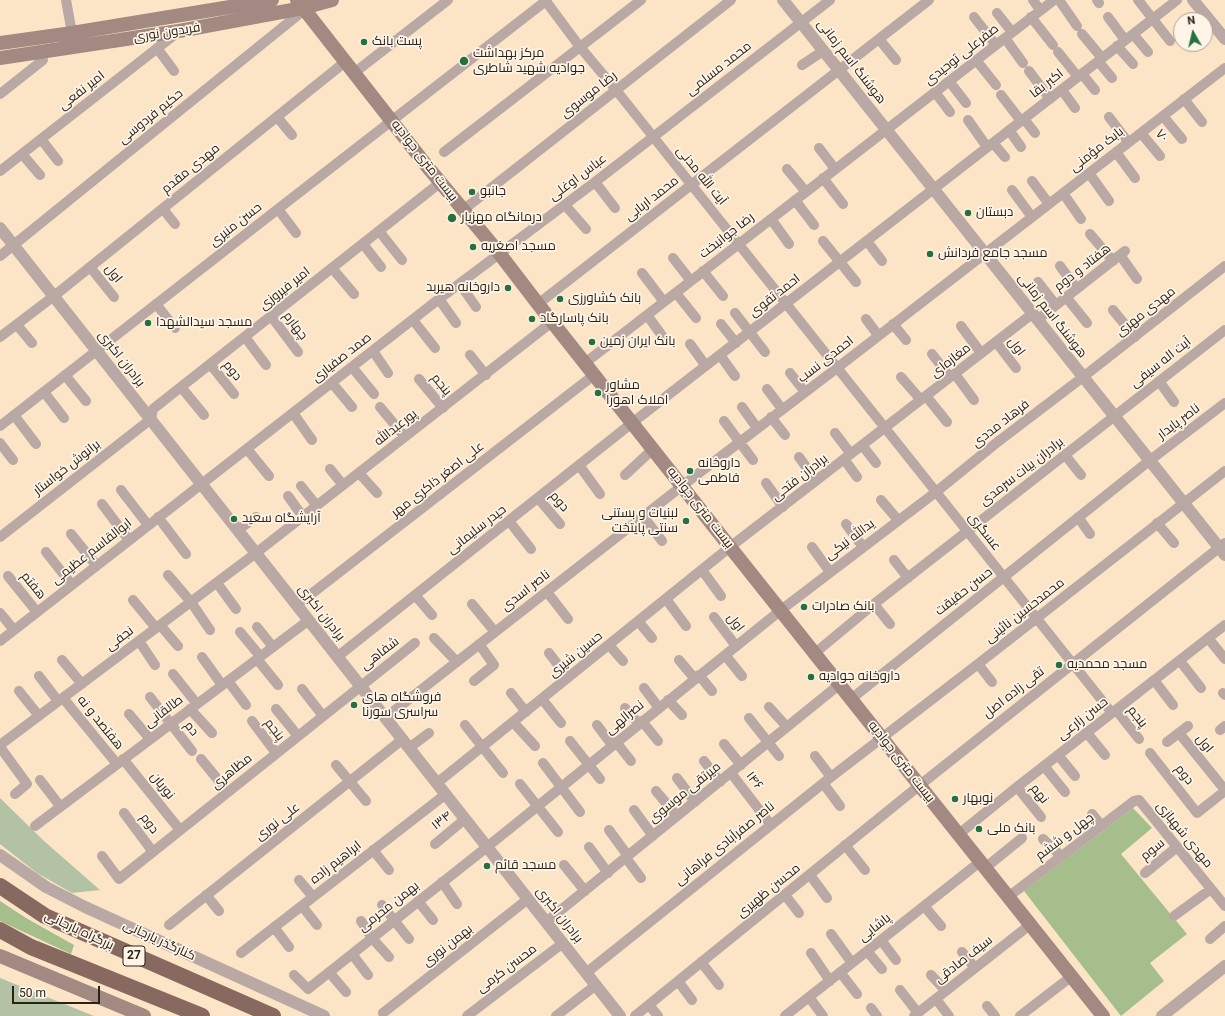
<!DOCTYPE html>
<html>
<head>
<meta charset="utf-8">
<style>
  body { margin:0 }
  #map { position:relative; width:1225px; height:1016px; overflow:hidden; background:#fce5c7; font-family:Roboto,sans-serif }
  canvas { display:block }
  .north { position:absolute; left:1173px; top:12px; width:40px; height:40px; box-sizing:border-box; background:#fef4e8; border:1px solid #aaa094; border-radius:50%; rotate:352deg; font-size:11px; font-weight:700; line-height:16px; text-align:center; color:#2b2317 }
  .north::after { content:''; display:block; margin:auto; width:14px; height:18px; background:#25703e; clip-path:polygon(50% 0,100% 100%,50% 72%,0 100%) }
  .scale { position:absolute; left:12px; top:986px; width:88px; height:18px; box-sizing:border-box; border:2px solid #2b2317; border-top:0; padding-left:5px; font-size:12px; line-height:14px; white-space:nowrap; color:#2b2317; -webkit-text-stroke:3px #fef4e8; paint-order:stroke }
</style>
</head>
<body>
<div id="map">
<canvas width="1225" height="1016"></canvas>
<div class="north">N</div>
<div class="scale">50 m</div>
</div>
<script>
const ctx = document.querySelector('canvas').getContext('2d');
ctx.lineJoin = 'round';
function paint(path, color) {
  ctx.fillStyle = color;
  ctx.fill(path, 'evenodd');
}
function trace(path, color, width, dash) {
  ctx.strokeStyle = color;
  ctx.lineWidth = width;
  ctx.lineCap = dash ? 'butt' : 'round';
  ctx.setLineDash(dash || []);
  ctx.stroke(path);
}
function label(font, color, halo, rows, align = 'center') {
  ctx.font = font + ' Roboto,Cairo,sans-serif';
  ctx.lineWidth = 3.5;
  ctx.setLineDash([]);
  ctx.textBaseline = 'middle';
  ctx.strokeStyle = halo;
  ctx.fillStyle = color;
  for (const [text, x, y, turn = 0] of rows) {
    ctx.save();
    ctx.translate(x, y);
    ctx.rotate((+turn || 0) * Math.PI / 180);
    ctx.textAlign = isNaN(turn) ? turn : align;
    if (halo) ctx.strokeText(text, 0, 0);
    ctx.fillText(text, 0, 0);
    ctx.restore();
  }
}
const green = new Path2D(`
  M0,798L44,841L100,890L72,893L37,873L0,844Z
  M0,978L94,1016H0Z`);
const forest = new Path2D(`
  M1133,808L1152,828L1121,854L1187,934L1150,963L1164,981L1121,1016L1024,891Z
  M0,901L26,918L74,945L71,954L0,921Z`);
const minor = new Path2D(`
  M66,0L72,33
  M545,0L580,47L616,90L1112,713
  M1033,0L1040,10
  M1059,0L1077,26
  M1097,0L1099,3
  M1138,0L1170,41
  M997,13L1012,32
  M974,17L996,45
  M1031,17L1053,45
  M1108,17L1125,40
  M1082,34L1102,58
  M1133,34L1148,52
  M1005,38L1023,63
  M879,39L896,60
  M1117,46L1133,64
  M157,48L174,71
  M1058,52L1078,77
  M976,60L996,85
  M1098,61L1112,78
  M802,65L823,51
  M1029,71L1050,99
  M354,73L448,0
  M1082,74L1095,90
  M949,81L966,103
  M1062,90L1075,108
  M935,92L950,112
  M0,94L43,60
  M1001,95L1021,121
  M1184,99L1202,122
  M1163,116L1182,139
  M277,117L292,135
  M1109,117L1128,142
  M1024,119L1035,133
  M968,120L987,147
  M1009,130L1021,147
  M1141,133L1160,156
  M41,139L58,161
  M993,143L1005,157
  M819,148L835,169
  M444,152L641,0
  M1116,152L1135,178
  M22,154L40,175
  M787,169L806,192
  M0,171L178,32
  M1089,173L1109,201
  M823,178L843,204
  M1032,181L1049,204
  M595,182L615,208
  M1012,190L1032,217
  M1063,193L1081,219
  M795,200L814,225
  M565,205L586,229
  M163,209L175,224
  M278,209L296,233
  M463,210L731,0
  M771,219L789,244
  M379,231L402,260
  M1090,234L1113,261
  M823,241L856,282
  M867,241L882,261
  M363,244L381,267
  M1120,255L1137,279
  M0,256L304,10
  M673,258L691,281
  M1060,266L1077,289
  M90,267L114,297
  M332,268L354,294
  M703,271L723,296
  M642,273L664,302
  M1038,282L1056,305
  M460,284L476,307
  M676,293L696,318
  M1066,297L1087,323
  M439,299L456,323
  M156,304L175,328
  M538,304L929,0
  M1113,310L1135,337
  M735,313L765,352
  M647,315L663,337
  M271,316L298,352
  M866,319L878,335
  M413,320L435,348
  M1037,320L1125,251
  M721,324L736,343
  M893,324L906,340
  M17,325L32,343
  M961,326L981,353
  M0,337L54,296L345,62
  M245,337L266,365
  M996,342L1016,368
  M690,344L706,366
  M373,351L388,373
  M932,354L950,377
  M470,355L486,375
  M720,355L735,376
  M585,363L1054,0
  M210,364L234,394
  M352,367L374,394
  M790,373L805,392
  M955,374L974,400
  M65,375L86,401
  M901,377L921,400
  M419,379L443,408
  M1159,381L1174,402
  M332,383L352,407
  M181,387L204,415
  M767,389L782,409
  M44,392L64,418
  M926,396L947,422
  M380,407L405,437
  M742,407L757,428
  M293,413L312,440
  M14,415L36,444
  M771,417L785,435
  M724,421L753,460
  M0,426L278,209L547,0
  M835,433L851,454
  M0,443L13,460
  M862,445L876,463
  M247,449L269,476
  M1065,455L1081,475
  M799,457L816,481
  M844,459L857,477
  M579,465L600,494
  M330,469L343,485
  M359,473L377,493
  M625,475L653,449
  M766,483L783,507
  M301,486L317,506
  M121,490L148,525
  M288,496L303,517
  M538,498L560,524
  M881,500L898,520
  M102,504L129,540
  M643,516L662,541
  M158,517L186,554
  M1078,517L1090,534
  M509,521L531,549
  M1157,523L1174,543
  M846,524L863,547
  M238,530L256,517
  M71,534L96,565
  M0,537L151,419L153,409L441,182
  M812,547L830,572
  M46,552L72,585
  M894,560L908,578
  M702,570L721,596
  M168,575L191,602L210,630
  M8,576L37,612
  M217,583L236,609
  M547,592L568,619
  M415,595L432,615
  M666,599L686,626
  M133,600L156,628
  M472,604L495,632
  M874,604L890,624
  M297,605L594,375
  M0,613L14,630
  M714,617L736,646
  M638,621L652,638
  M160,625L178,646
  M257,627L273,647
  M240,632L260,656
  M434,638L457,662
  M1208,638L1225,659
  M0,641L439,299L595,182L830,0
  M139,641L155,665
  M609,645L623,661
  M549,653L568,678
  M815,653L874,604L1225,330
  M725,655L742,676
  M202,657L222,685
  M337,657L632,423L1177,0
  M257,659L278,685
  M62,660L82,684
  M679,660L695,679
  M1180,661L1201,688
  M978,664L992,682
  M173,674L197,704
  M699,675L712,691
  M39,676L58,701
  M1154,680L1173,705
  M228,681L246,705
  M474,681L494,665L479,644
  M644,688L659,708
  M302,689L323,716
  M19,691L39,716
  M511,693L526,712
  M1223,693L1225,695
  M150,697L192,751
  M63,698L117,764
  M542,699L561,723
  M851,699L1149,461L1225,403
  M668,700L682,715
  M769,707L787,727
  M625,708L639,724
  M190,709L212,733
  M276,709L298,736
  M1116,710L1139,739
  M129,714L150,739
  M385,718L682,486L837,368L1225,68
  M749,718L779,756
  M252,721L276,753
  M642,721L658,741
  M513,722L535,746
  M465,725L503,773
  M597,725L612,745
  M1220,730L1225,726
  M1087,733L1105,755
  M1179,733L1225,790
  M570,741L600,779
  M616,742L631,761
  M1167,742L1188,726
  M724,744L741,765
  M0,745L256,553L552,322
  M0,747L27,784L15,794
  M409,748L429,733
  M1150,753L1197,813L1225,791
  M1058,755L1075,776
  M815,756L831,777
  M123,759L180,830
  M201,759L228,792
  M704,761L720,782
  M543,763L580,812
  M336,765L366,801
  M1044,766L1065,792
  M731,773L771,825
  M677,778L695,802
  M40,780L60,806
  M437,783L730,547L1032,314
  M823,783L840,806
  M520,784L558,832
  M1017,787L1041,817
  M656,791L677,816
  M634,810L653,836
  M124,813L153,852
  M1092,814L1102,826
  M35,826L309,620
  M609,830L628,856
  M959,834L1017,787L1225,625
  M1043,839L1061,856
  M435,844L465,819
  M845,845L865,870
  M589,847L608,873
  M373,850L389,870
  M102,856L119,879L415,643
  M626,858L641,878
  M564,865L585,891
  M985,868L1022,838
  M1145,873L1177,847
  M810,875L827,898
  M299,880L313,897
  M442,882L457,904
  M206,895L219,911
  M785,895L799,913
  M1008,897L1134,801L1139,800L1225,906
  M418,901L433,920
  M382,905L409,939
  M302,906L317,925
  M924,906L941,926
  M1174,916L1211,889
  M361,921L372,938L389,957
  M546,922L840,684
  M169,925L403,739
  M274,927L289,947
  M831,934L852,963
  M1210,939L1225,926
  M881,940L896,960
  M867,951L882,969
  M962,952L975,968
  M241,953L446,794
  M811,953L830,981
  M352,954L368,975
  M701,962L719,985
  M329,972L346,992
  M840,972L857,994
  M586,973L831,777L978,664L1225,471
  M294,975L308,989L487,847L781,610L936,492L995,444L1083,377L1225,266
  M931,975L946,991
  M678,981L692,1000
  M900,990L918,1013
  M809,997L823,1016
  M936,999L949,1016
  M649,1005L658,1016
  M987,1006L995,1016
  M871,1008L877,1016
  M383,1013L528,899
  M467,1016L563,943
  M556,1016L596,985
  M635,1016L920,785L1225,543
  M785,1016L981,861
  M914,1016L1031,924
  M1020,1016L1072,976`);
const tertiary = new Path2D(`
  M783,0L1225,555
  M1193,0L1225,39
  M0,228L620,1016
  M0,855L46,887L85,907L324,1016
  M1162,1016L1225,966`);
const secondary = new Path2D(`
  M297,0L426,165L499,253L538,304L730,547L1103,1016
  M0,43L72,33L272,0
  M0,58L179,31L303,8L332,0
  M0,956L144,1016`);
const trunk = new Path2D(`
  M0,886L45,916L273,1016
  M0,930L31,947L202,1016`);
const markers = [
  [364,42,4,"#25703e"],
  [464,61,5,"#25703e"],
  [472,192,4,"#25703e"],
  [968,213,4,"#25703e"],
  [452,218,5,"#25703e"],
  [473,247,4,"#25703e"],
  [930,254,4,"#25703e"],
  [508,288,4,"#25703e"],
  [560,299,4,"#25703e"],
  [532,319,4,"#25703e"],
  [148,323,4,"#25703e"],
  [592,342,4,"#25703e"],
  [598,393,4,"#25703e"],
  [690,471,4,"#25703e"],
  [234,519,4,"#25703e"],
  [686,521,4,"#25703e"],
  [804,607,4,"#25703e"],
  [1059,665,4,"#25703e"],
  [811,677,4,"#25703e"],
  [354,705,4,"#25703e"],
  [955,799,4,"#25703e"],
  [979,829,4,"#25703e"],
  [487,866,4,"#25703e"]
];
const shields = [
  [134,956,22]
];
const shieldNames = [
  ["27",134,956]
];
const streetNames = [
  ["فریدون نوری",167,33,-9],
  ["صفرعلی توحیدی",962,55,-38],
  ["هوشنگ اسم زمانی",851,62,52],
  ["محمد مسلمی",719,69,-38],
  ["اکبر بقا",1047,84,-38],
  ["امیر نفعی",82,91,-38],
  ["رضا موسوی",589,95,-38],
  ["حکیم فردوسی",151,117,-39],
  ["۷۰",1161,136,52],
  ["بابک مؤمنی",1097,150,-38],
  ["بیست متری جوادیه",424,161,52],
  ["مهدی مقدم",191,169,-39],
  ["آیت‌ الله مدنی",701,176,51],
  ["عباس اوغلی",578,178,-37],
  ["محمد اربابی",652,199,-38],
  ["حسن منیری",236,225,-38],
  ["رضا جوانبخت",727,236,-38],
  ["هفتاد و دوم",1083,268,-38],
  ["اول",113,274,51],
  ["امیر فیروزی",285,289,-38],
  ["احمد تقوی",775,296,-38],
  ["مهدی مهری",1146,312,-38],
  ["هوشنگ اسم زمانی",1052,316,52],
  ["چهارم",295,326,53],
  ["اول",1016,347,53],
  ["صمد صفیاری",342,358,-38],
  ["برادران اکبری",121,359,52],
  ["احمدی نسب",826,360,-38],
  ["مغازه‌ای",951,361,-38],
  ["آیت اله سیفی",1161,363,-38],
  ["دوم",232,371,51],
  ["پنجم",441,385,51],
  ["ناصر پایدار",1179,422,-37],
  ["فرهاد مددی",1001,424,-38],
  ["پورعبدالله",396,428,-38],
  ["برانوش خواستار",67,468,-38],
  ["برادران بیات سرمدی",1022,472,-38],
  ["برادران فتحی",800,478,-38],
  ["علی اصغر ذاکری مهر",438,480,-38],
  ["دوم",559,502,50],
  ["بیست متری جوادیه",700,508,52],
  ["حیدر سلیمانی",477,530,-38],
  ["عسگری",984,532,52],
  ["یدالله نیکی",850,540,-37],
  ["ابوالقاسم عظیمی",92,552,-38],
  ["هفتم",33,586,51],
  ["ناصر اسدی",526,591,-38],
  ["حسن حقیقت",964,592,-38],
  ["محمدحسین نائینی",1025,611,-38],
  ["برادران اکبری",321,613,52],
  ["اول",735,623,52],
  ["نجفی",120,639,-37],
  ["شفاهی",380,654,-38],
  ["حسین شیری",576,655,-39],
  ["تقی زاده اصل",1014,693,-38],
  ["طالقانی",164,712,-37],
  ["پنجم",1137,717,52],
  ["نصرالهی",625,718,-39],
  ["حسن زارعی",1083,719,-38],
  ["هفتصد و نه",100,723,51],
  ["دم",191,729,52],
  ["پنجم",274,730,53],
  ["اول",1204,744,51],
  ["بیست متری جوادیه",901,762,52],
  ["مظاهری",232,772,-39],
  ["دوم",1184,775,52],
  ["۱۴۶",754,781,52],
  ["نوریان",162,786,51],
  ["میرتقی موسوی",685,793,-39],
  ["نهم",1039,794,52],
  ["۱۳۴",442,821,-39],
  ["علی نوری",278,822,-38],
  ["دوم",149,824,53],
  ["مهدی شهبازی",1184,835,51],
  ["چهل و ششم",1065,837,-37],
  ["ناصر صفرآبادی فراهانی",725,844,-39],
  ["سوم",1153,850,-39],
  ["ابراهیم زاده",336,863,-38],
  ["محسن ظهیری",769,891,-39],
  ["بهمن محرمی",389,907,-38],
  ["برادران اکبری",559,915,52],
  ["پاشایی",875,928,-38],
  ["بزرگراه یارجانی",79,931,25],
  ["کنارگذر یارجانی",159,941,25],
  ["بهمن نوری",448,946,-38],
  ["سیف صادقی",964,960,-38],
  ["محسن کرمی",507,969,-37]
];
const poiNames = [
  ["پست بانک",372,42],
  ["مرکز بهداشت",473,54],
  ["جوادیه شهید شاطری",473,69],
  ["جانبو",480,192],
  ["دبستان",976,213],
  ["درمانگاه مهزیار",461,218],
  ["مسجد اصغریه",481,247],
  ["مسجد جامع فردانش",938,254],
  ["داروخانه هیربد",500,288,"right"],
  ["بانک کشاورزی",568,299],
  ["بانک پاسارگاد",540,319],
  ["مسجد سیدالشهدا",156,323],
  ["بانک ایران زمین",600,342],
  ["مشاور",606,386],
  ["املاک اهورا",606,401],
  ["داروخانه",698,464],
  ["فاطمی",698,479],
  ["لبنیات و بستنی",678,514,"right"],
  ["سنتی پایتخت",678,529,"right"],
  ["آرایشگاه سعید",242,519],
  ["بانک صادرات",812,607],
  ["مسجد محمدیه",1067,665],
  ["داروخانه جوادیه",819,677],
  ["فروشگاه های",362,698],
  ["سراسری سورنا",362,713],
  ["نوبهار",963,799],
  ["بانک ملی",987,829],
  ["مسجد قائم",495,866]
];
paint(green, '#b3c2a4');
paint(forest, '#a5be8b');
trace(minor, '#b9a8a3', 10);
trace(tertiary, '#b9a8a3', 12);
trace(secondary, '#a28981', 14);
trace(trunk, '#88695f', 16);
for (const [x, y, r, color] of markers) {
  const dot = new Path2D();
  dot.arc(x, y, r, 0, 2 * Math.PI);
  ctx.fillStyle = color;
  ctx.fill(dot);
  trace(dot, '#fef4e8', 1.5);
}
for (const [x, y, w] of shields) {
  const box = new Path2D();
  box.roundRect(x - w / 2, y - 10, w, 20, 3);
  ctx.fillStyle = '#fef4e8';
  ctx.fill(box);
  trace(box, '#2b2317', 1);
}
label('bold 12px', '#2b2317', null, shieldNames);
label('13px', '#2b2317', '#fef4e8', streetNames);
label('13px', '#2b2317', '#fef4e8', poiNames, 'left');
</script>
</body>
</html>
